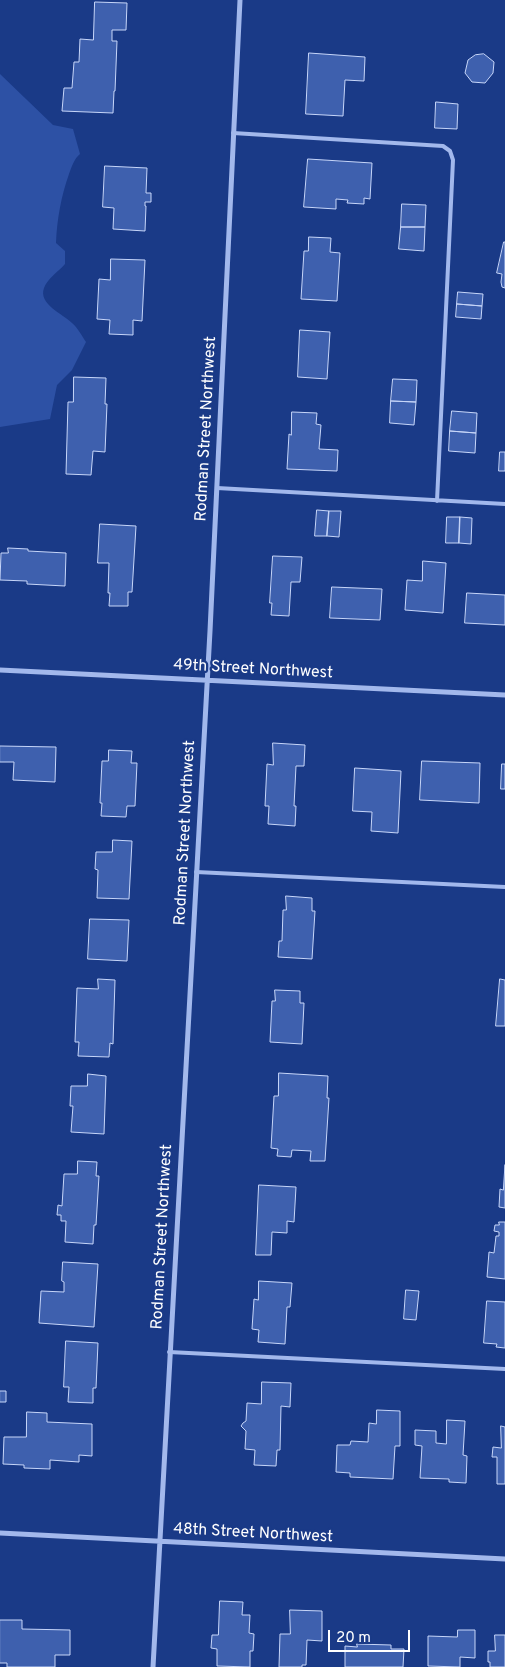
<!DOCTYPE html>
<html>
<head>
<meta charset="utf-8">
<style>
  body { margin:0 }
  #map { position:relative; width:505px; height:1667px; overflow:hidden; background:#1a3a87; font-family:Overpass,sans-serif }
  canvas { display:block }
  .scale { position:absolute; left:328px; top:1630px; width:82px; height:22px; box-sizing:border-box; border:2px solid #fff; border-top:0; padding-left:6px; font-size:15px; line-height:18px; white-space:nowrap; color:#fff; -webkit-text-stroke:4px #1a3a87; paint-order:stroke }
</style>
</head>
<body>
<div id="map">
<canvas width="505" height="1667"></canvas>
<div class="scale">20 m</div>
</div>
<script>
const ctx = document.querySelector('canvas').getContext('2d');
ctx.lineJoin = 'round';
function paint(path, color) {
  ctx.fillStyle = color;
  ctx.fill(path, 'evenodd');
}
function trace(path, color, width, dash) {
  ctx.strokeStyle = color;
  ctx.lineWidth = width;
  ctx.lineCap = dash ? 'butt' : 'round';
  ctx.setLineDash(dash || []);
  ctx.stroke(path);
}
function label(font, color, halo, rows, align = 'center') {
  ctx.font = font + ' Overpass,sans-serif';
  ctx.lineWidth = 4.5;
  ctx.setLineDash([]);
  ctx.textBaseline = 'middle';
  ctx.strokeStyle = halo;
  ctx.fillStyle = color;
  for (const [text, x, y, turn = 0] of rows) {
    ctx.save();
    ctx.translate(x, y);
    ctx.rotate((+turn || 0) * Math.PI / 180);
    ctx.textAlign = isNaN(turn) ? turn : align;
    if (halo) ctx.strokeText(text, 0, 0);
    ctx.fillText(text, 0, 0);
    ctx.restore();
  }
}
const green = new Path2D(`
  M0,74L53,125L73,129L80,154C74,159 72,166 69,174C61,197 57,219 56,243L65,251V264C59,271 47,279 44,288C38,304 63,314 72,323C78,328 82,336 86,342L72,370L57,385L50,419L0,427Z`);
const building = new Path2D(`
  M95,2L127,3L126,30H112V41H117L115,91H114L113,113L62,111L64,88H72L74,62H79L80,39L93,40Z
  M309,53L365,57L364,81L345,80L343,116L306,114Z
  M484,54L494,62L493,73L485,83L472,82L465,73L468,60L475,55Z
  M436,102L458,104L457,129L435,128Z
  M308,159L372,163L370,199L364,198V204L347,203L348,200L336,199V209L304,207Z
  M105,166L147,168L146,193H151V202H145V206H146L145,231L113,229L114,208L103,207Z
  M402,204L426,205L425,227H401Z
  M401,227H425L424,251L399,249Z
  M309,237L331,238L330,252L340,253L337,301L301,299L304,251H308Z
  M504,242H505V288L502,287L501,282L502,274L497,273Z
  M111,259L145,260L142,321L133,320V335L109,334L110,320L97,319L99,279L110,280Z
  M458,292L483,294L482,306L457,304Z
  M457,304L482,306L481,319L456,317Z
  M300,330L330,332L327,379L298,377Z
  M74,377L106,378L105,404H107L105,452L93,451L91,475L66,474L68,402H73Z
  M393,379L417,380L416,402L391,401Z
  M391,401L416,402L414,425L390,423Z
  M452,411L477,413L476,433L450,431Z
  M292,412L317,413L316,424L321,425L319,449L338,450L337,471L287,469L289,434L291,435Z
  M450,431L476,433L475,453L449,451Z
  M500,452H505V471H499Z
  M317,510L329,511L327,536H315Z
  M329,511H341L339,537L327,536Z
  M447,517H460L459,543H446Z
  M460,517L472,518L471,544L459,543Z
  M100,524L136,526L132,592H128V606H109L110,593H108L109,563H98Z
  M8,548L28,549V551L66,553L65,586L27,584V581L0,580L1,553H8Z
  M273,556L302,557L300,582H291L289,616L271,615L272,603H270Z
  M423,561L446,563L443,613L405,610L407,580L422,581Z
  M332,587L382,589L380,620L330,618Z
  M467,593L505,595V625L465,623Z
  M273,743L305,745L304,766H296L294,806H296L295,826L268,824L269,806H265L267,764L273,765Z
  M0,746L56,747L55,782L13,780L14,762H0Z
  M109,750L132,751L131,763H137L135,806H127L126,817L101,816L102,803H100L102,761H108Z
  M422,761L480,763L479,803L420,800Z
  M502,764H505V789H501Z
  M355,768L401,771L398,833L371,831L372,812L353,811Z
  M113,840L132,841L129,899L97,898L98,870L95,869L96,852H112Z
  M286,896L312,898V911H315L312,959L278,957L279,941H282L283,910H286Z
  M90,919L129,920L127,961L88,959Z
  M98,979L115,980L113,1044L110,1043L109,1057L78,1056L79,1042H75L77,988L98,989Z
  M500,979L505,980V1026H496Z
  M275,990L300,991V1003H304L302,1044L270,1042L272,1001H275Z
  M279,1073L328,1076L327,1098H329L325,1161H310L311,1151L292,1150L291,1157L277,1156L278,1149L271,1148L274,1096H278Z
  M88,1074L106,1076L104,1134L71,1132L73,1106H70L71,1086H87Z
  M78,1161L97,1162L96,1176H99L96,1225H94L93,1244L65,1242L66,1221H61V1215H57L58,1205L62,1206L64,1174H77Z
  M505,1165V1208L499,1207L500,1189L503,1190Z
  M259,1185L296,1187L294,1222L287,1221V1233L272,1232L271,1255H256Z
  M499,1222H505V1279L487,1277L489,1252L494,1253L496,1236H499V1232L494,1231L495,1225H499Z
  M63,1262L98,1264L94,1327L39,1323L41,1291L64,1292V1282L62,1281Z
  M259,1281L292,1283L290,1307H287L285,1344L258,1342L259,1330L252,1329L254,1299L258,1300Z
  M406,1290L419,1291L416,1320L404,1319Z
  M487,1301L505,1302V1348L496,1347L497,1344L484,1343Z
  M66,1341L98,1343L96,1388H93V1403L68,1402L69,1387H64Z
  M262,1382L291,1383L290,1407L281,1406L280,1450H277L276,1466L254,1465L255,1450L245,1449L246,1431L241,1426L243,1423L246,1421L247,1403L261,1404Z
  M0,1391H6V1402H0Z
  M377,1410L400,1411V1446H395L393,1479L350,1477V1473L336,1472L337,1445H350L351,1441L368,1442L369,1423L376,1424Z
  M27,1412L47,1413V1422L92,1424V1456L79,1455V1462L50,1460V1469L24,1468V1465L3,1464L4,1437H26Z
  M447,1420L465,1421L463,1455L467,1456L466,1483L449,1482V1479L420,1478L422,1446L415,1445V1430L436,1431V1443L446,1444Z
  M501,1426L505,1427V1484H497V1457H492L493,1447L501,1448Z
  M220,1601L243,1602L242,1615H250L249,1633L254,1634L253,1651H250V1667L217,1666V1649L211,1648L212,1635H218Z
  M290,1610L322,1611V1641L307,1640L306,1665H302V1667H279L280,1634H290Z
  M0,1620H22V1629L70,1630V1655H55V1667H7V1663H0Z
  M458,1630H475V1658L460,1657V1667L428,1666V1636L457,1637Z
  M495,1635H505V1667H490V1662H488V1651H495Z
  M357,1644L391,1645V1649H404L403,1667H345V1646L357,1647Z`);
const lane = new Path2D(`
  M233,133L443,146L450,151L453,160L437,501
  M217,488L505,504
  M196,872L505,887
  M169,1352L505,1369`);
const street = new Path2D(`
  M0,670L505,695
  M0,1533L505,1559
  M153,1667L210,631L240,0`);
const streetNames = [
  ["Rodman Street Northwest",207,429,-87],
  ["49th Street Northwest",253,670,3],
  ["Rodman Street Northwest",186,833,-87],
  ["Rodman Street Northwest",163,1237,-87],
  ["48th Street Northwest",253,1534,3]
];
paint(green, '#2d51a5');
paint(building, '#3e60ae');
trace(building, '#c7d6f9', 1);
trace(lane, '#a2b8ec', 4);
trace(street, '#a2b8ec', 5);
label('16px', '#fff', '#1a3a87', streetNames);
</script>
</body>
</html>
